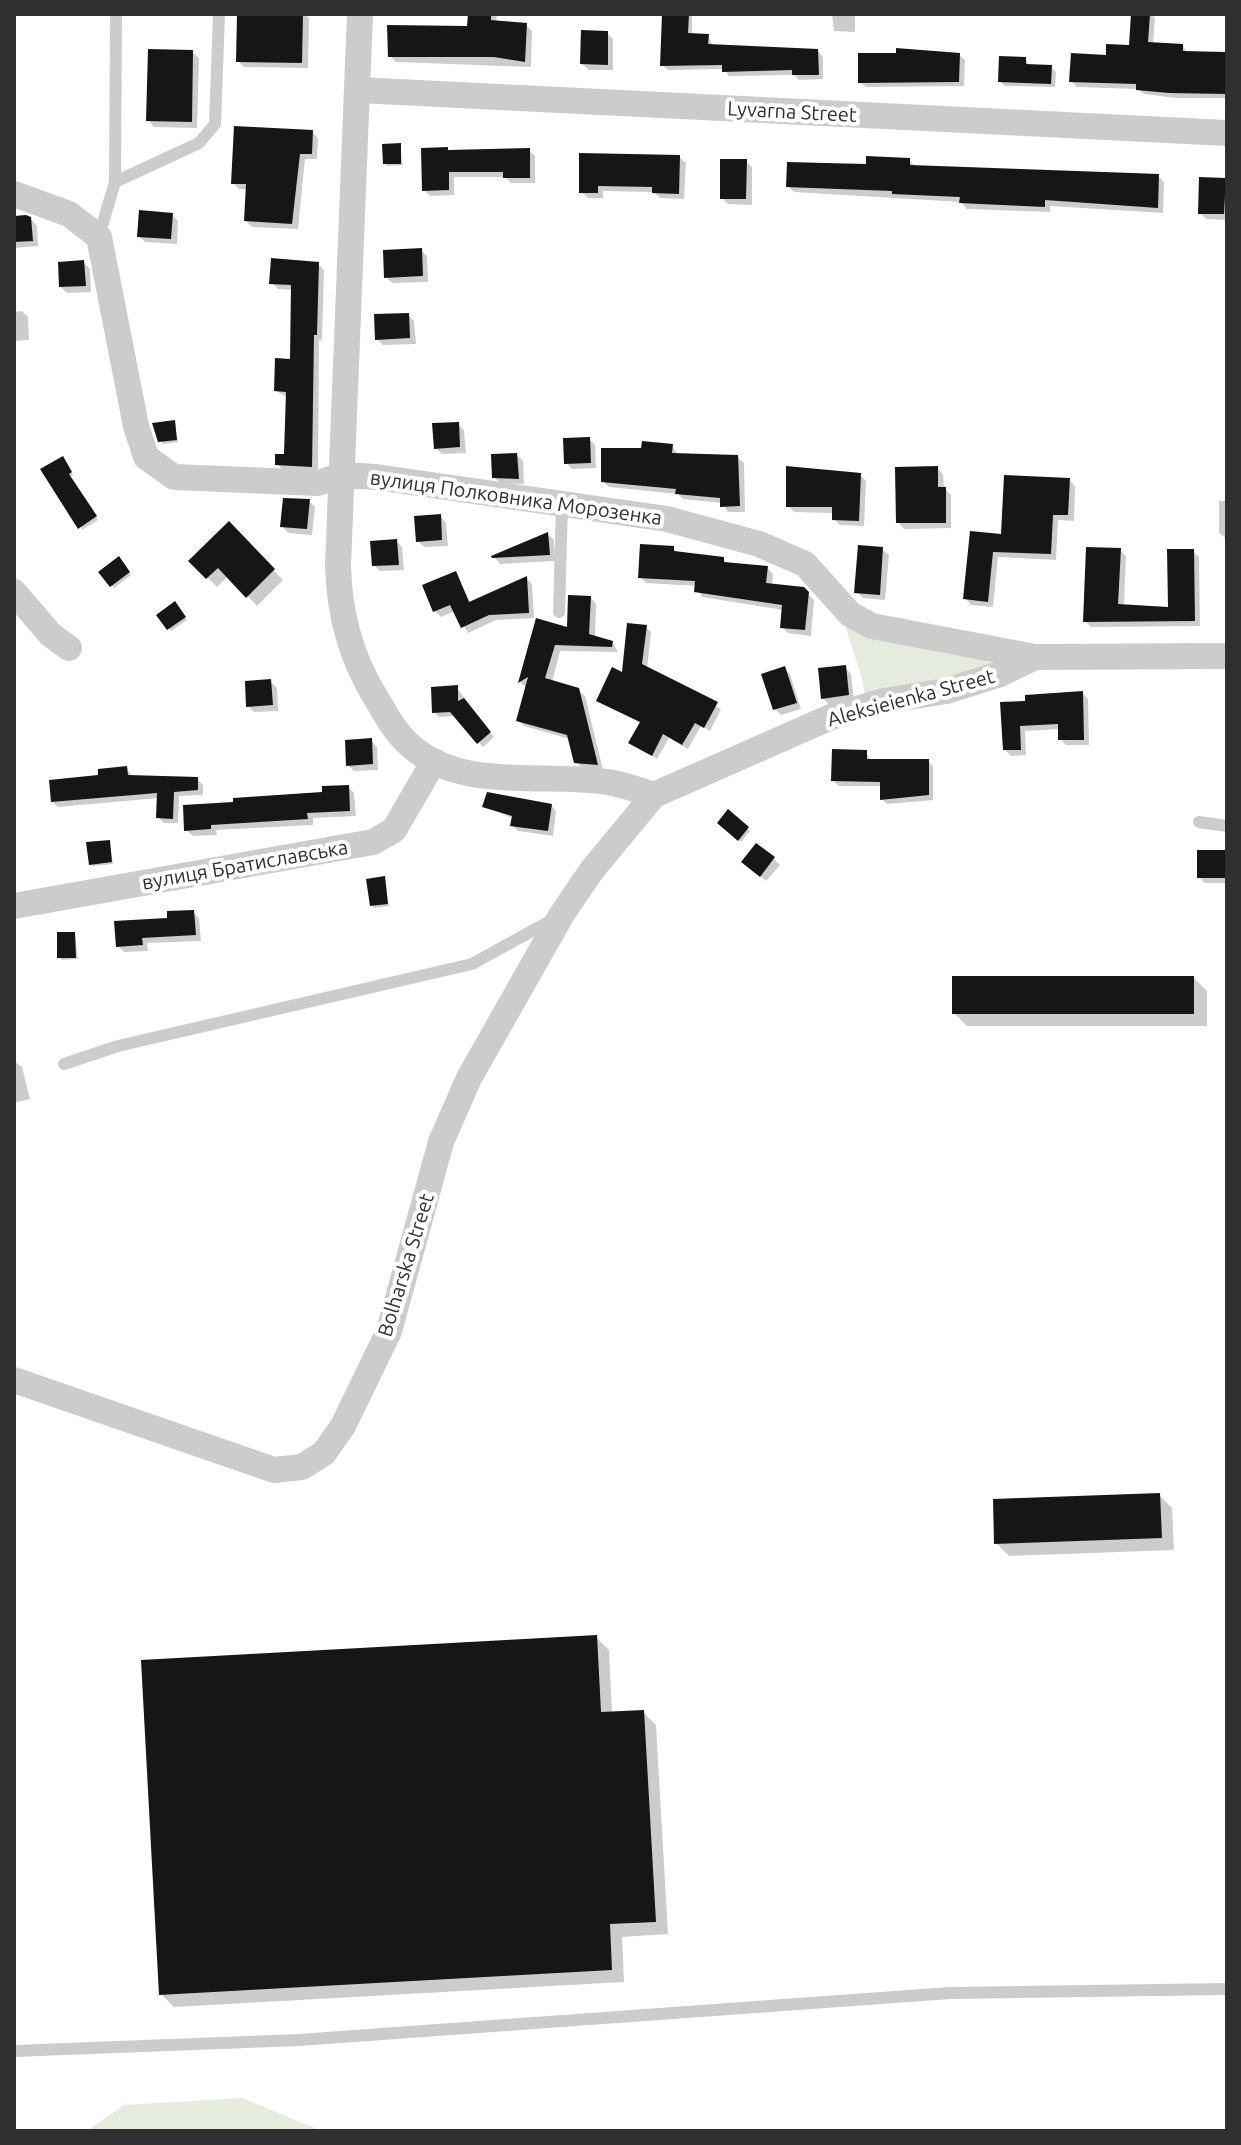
<!DOCTYPE html>
<html>
<head>
<meta charset="utf-8">
<style>
  body { margin:0 }
  #map { position:relative; width:1241px; height:2145px; overflow:hidden; background:#fff; font-family:Ubuntu,sans-serif }
  canvas { display:block }
  .frame { position:absolute; inset:0; border:16px solid #2f2f2f; pointer-events:none }
</style>
</head>
<body>
<div id="map">
<canvas width="1241" height="2145"></canvas>
<div class="frame"></div>
</div>
<script>
const ctx = document.querySelector('canvas').getContext('2d');
ctx.lineJoin = 'round';
function paint(path, color) {
  ctx.fillStyle = color;
  ctx.fill(path, 'evenodd');
}
function trace(path, color, width, dash) {
  ctx.strokeStyle = color;
  ctx.lineWidth = width;
  ctx.lineCap = dash ? 'butt' : 'round';
  ctx.setLineDash(dash || []);
  ctx.stroke(path);
}
function label(font, color, halo, rows, align = 'center') {
  ctx.font = font + ' Ubuntu,sans-serif';
  ctx.lineWidth = 8;
  ctx.setLineDash([]);
  ctx.textBaseline = 'middle';
  ctx.strokeStyle = halo;
  ctx.fillStyle = color;
  for (const [text, x, y, turn = 0] of rows) {
    ctx.save();
    ctx.translate(x, y);
    ctx.rotate((+turn || 0) * Math.PI / 180);
    ctx.textAlign = isNaN(turn) ? turn : align;
    if (halo) ctx.strokeText(text, 0, 0);
    ctx.fillText(text, 0, 0);
    ctx.restore();
  }
}
const green = new Path2D(`
  M845,623L994,654L998,668L865,699C864,673 850,648 845,623Z
  M242,2098L322,2131H87L124,2105Z`);
const shadow = new Path2D(`
  M239,14H305L309,18L308,68L244,67L238,61Z
  M470,14H497L496,23L526,25L532,31L531,67L396,62L390,56L469,28Z
  M664,14H692V35L708,36L713,46L818,51L823,57V79L799,80L794,75L729,76L724,69L668,70L662,65Z
  M832,14H855V32L834,31Z
  M1133,14H1151L1155,18L1153,44L1182,45L1188,53H1227V98H1176L1144,94L1138,89L1077,87L1071,81L1108,57L1130,47Z
  M607,33L613,39V70H589L582,64Z
  M192,52L199,58L197,128L154,127L148,120Z
  M898,55H959L965,60L964,86L866,87L860,82Z
  M1025,59L1030,66L1051,67L1056,72L1055,87L1005,86L1000,81Z
  M312,132L318,138L317,159H305L298,229L252,227L246,221L248,189H239L233,183Z
  M400,145L403,165L387,166L385,163Z
  M423,150H529L535,156V183H511L505,177H454V195L430,196L424,190Z
  M581,155L679,157L686,163L684,199L660,198L654,192L603,191V198H588L581,192Z
  M909,160L915,166L1158,176L1164,182L1163,213L1050,206V212L967,209L961,202L794,192L788,186Z
  M746,161L752,167V205L728,204L722,198Z
  M1201,179H1227V220L1206,219L1200,213Z
  M172,215L178,221L177,244L145,242L139,236Z
  M14,219H31L37,226L38,246L14,248Z
  M421,250L427,256L428,282L392,283L386,277Z
  M83,262L90,269L91,292L67,293L61,287Z
  M318,264L324,270L322,341L319,340L318,472L284,471L277,464L286,456L287,397L276,391L291,361L293,290L278,289L272,283Z
  M22,311L28,317L29,340L14,341V312Z
  M408,315L414,321L416,344L383,345L377,339Z
  M174,422L178,442L163,444L160,441Z
  M458,424L464,430L466,453L442,454L435,448Z
  M589,439L595,445L596,468L572,469L566,463Z
  M672,446L678,455L737,457L744,463L745,512H728L722,503L683,499L678,494L609,487L603,481L643,450Z
  M517,455L523,461L524,484L500,483L494,477Z
  M65,461L73,475L70,477L98,520L82,530Z
  M788,468L860,475L866,481L864,526L840,525L834,519V513L794,512L788,506Z
  M937,468L943,474L944,488L951,495V528L904,529L898,522Z
  M1069,480L1075,486L1074,521L1058,520L1056,560L998,557L993,607L971,605L965,598L972,533L1003,536Z
  M309,501L315,507L312,535L288,533L282,526Z
  M1219,501H1227V539L1219,533Z
  M440,516L446,523L448,546L424,547L418,541Z
  M229,524L283,580L257,606L228,576L217,587L191,561Z
  M548,534L554,540L555,561L500,564L494,557Z
  M396,541L402,547L404,570L380,571L374,565Z
  M673,548L678,553L723,559L729,565L767,568L773,574L772,585L803,589L814,600L811,636L788,633L782,627L784,610L702,597L697,586L646,583L640,577Z
  M882,549L889,555L885,600L863,598L857,592Z
  M1120,550L1126,556L1124,606L1170,609L1193,551L1199,557L1200,626L1091,627L1085,621Z
  M121,561L131,575L114,588L111,585Z
  M455,573L471,603L526,578L532,584L534,618L496,620L468,633L455,611L441,617L435,611Z
  M590,597L596,604L595,637L612,642L618,652L560,651L552,682L578,690L585,696L603,770L583,769L576,762L570,739L524,726L518,720L527,689L520,682L538,621L569,630Z
  M177,606L187,620L171,631L169,629Z
  M646,627L651,632L647,669L721,709L710,731L701,726L688,749L669,738L657,759L631,742L641,723L598,701L624,675Z
  M845,667L851,674L854,701L829,705L823,698Z
  M784,668L790,674L801,709L781,715L775,709Z
  M270,681L277,688L278,711L254,712L248,706Z
  M457,688L494,737L483,747L456,716L439,717L434,712Z
  M1082,693L1088,699L1089,745H1066L1060,739V729L1025,731L1026,755L1011,756L1005,750L1027,703Z
  M371,740L377,747L378,770L354,771L348,765Z
  M866,752L871,761H928L933,766V800L887,804L882,799V786H839L833,781Z
  M127,769L132,777L197,779L203,785V795L179,796L178,823H164L158,817L159,798L58,807L53,802Z
  M348,787L354,793L356,816L313,818V825L216,830L217,835L193,836L186,830Z
  M551,805L556,811L553,836L518,831L513,826L514,819L485,806Z
  M728,812L750,831L741,842L719,823Z
  M109,842L113,864L93,866L91,864Z
  M1227,852V883H1205L1199,877Z
  M774,859L780,865L766,881L750,868Z
  M384,879L389,906L374,908L372,905Z
  M193,912L199,918L201,941L147,943L148,951L124,952L118,946Z
  M75,934L78,959L62,960L59,957Z
  M1194,978L1207,991V1026H967L954,1013Z
  M14,1061L22,1067L30,1099L14,1103Z
  M1159,1495L1172,1508L1174,1550L1009,1556L996,1543Z
  M596,1637L609,1650L612,1713L643,1712L656,1725L668,1934L622,1937L624,1982L174,2007L161,1994Z`);
const building = new Path2D(`
  M237,14H303L302,63L236,62Z
  M468,14H491V20L527,23L525,62L494,57H388L387,25L467,26Z
  M662,14H689L688,33L709,34L708,44L818,49L819,75H792V70L722,72V65L660,66Z
  M1131,14H1150L1148,42L1183,44V51L1226,52L1227,94L1169,93L1136,90V84L1069,82L1071,53L1106,55V44L1129,45Z
  M581,30L608,31V65L580,64Z
  M896,48L960,53L959,82L858,83V53H896Z
  M148,49L193,50L192,122L146,121Z
  M999,56L1026,57V64L1052,65L1051,84L998,82Z
  M234,126L313,130L312,154H300L292,224L244,221L246,184H231Z
  M401,143V164H383L382,144Z
  M448,147V150L530,148V178H503V172H449V190L422,191L421,148Z
  M579,153L680,155L679,194L652,193V187L598,186V193H579Z
  M866,156L910,158V165L1159,174L1158,208L1045,200V207L959,203L960,197L892,194V191L786,187L787,162L866,164Z
  M720,159H747L746,199H720Z
  M1199,177L1226,178L1224,214H1198Z
  M139,210L173,213L171,239L137,237Z
  M26,215L31,217L33,241L14,242V216Z
  M422,248L423,276L384,278L383,250Z
  M271,258L319,262L317,335H314L312,467L275,465V454H284L286,392L274,391L275,358L290,359L291,285L269,284Z
  M84,260L86,286L59,287L58,262Z
  M409,313L410,338L375,340L374,314Z
  M175,420L177,440L158,442L152,423Z
  M459,422L460,447L434,449L432,423Z
  M590,437L591,463L564,464L563,438Z
  M642,441L673,444L672,453L738,455L740,506L720,507V498L675,494L676,489L601,482V448H641Z
  M517,453L519,479L492,478L491,454Z
  M63,456L72,472L69,474L97,516L78,529L40,469Z
  M786,466L861,473L859,521L832,520V507H786Z
  M938,466V487H946V523H896L895,467Z
  M1004,475L1070,478L1068,515H1053L1051,554L993,552L988,602L963,599L970,531L1001,534Z
  M283,498L310,499L307,529L280,527Z
  M441,514L442,540L416,542L414,516Z
  M229,521L275,569L246,598L218,568L206,579L188,561Z
  M548,532L550,555L492,558L491,556Z
  M397,539L399,565L372,566L370,541Z
  M640,544L674,546V551L724,557V562L768,566L766,583L804,587L809,592L805,630L780,628L782,605L694,592L695,581L638,578Z
  M858,545L883,547L880,595L854,593Z
  M1086,547L1121,548L1118,604L1168,607L1167,549H1194L1195,621L1083,622Z
  M119,556L130,572L110,587L98,572Z
  M456,571L469,602L527,576L529,613L489,615L461,628L450,605L433,612L422,585Z
  M568,595L591,596L589,634L613,641L612,647L555,645L545,678L579,688L598,765L574,763L567,735L516,721L528,677L518,683L536,618L567,627Z
  M175,601L186,617L167,630L156,615Z
  M627,623L647,625L642,664L718,702L704,728L695,723L682,745L663,734L652,756L628,743L640,722L596,701L612,667L622,672Z
  M846,665L849,695L821,699L818,668Z
  M785,666L797,703L773,710L761,674Z
  M271,679L273,705L246,707L245,681Z
  M458,685V701L464,698L491,732L477,744L450,712L432,713L431,687Z
  M1083,691L1084,740H1058V724L1020,726L1021,750H1003L1000,702L1025,701V695Z
  M372,738L373,764L346,766L345,740Z
  M832,749L867,750V759H929V795L880,800V782L831,781Z
  M127,766L128,775L198,777V790L174,792L173,819L156,818L157,793L51,802L49,780L98,775V769Z
  M349,785L350,811L307,813L308,819L211,825V829L184,831L183,805L233,802V798L322,792V786Z
  M487,792L552,804L548,831L510,826L512,816L482,807Z
  M728,809L749,827L738,841L717,823Z
  M110,840L112,862L89,865L86,842Z
  M756,843L775,857L760,877L741,862Z
  M1197,850H1227V878H1197Z
  M385,876L388,904L370,906L366,879Z
  M194,910L196,935L142,938L143,945L116,947L114,921L167,918V911Z
  M57,932H75L76,958H57Z
  M952,976H1194V1014H952Z
  M1160,1493L1162,1538L994,1544L993,1499Z
  M597,1635L601,1712L644,1710L656,1922L610,1924L612,1970L159,1995L141,1660Z`);
const service = new Path2D(`
  M115,182L199,143L215,124L219,14
  M99,236L115,182L116,14
  M559,612L562,505
  M1199,822L1227,826
  M64,1064L118,1046L472,964L552,920
  M14,2051L299,2040L950,1993L1227,1989`);
const minor = new Path2D(`
  M360,14L338,565C339,612 351,658 376,698C386,715 396,734 412,747C463,792 547,772 607,782C623,784 638,790 654,795
  M358,90L1227,133
  M14,194L69,214L99,237L136,426L146,457L174,477L318,483L342,475L376,477L667,519L759,544L805,564L850,614L872,626L1035,657
  M14,592L51,635L69,648
  M14,906L373,842L394,830L434,761
  M14,1380L274,1470L302,1467L324,1453L343,1426L389,1331L441,1142L469,1078L562,914L592,870L654,795L831,717L884,701L946,691L1000,674L1035,657L1227,656`);
const streetNames = [
  ["Lyvarna Street",792,112,3],
  ["вулиця Полковника Морозенка",516,498,8],
  ["Aleksieienka Street",911,698,-15],
  ["вулиця Братиславська",245,865,-10],
  ["Bolharska Street",406,1265,-73]
];
paint(green, '#e5ecdd');
paint(shadow, '#0003');
paint(building, '#161616');
trace(service, '#ccc', 12);
trace(minor, '#ccc', 26);
label('20px', '#2f2f2f', '#fff', streetNames);
</script>
</body>
</html>
